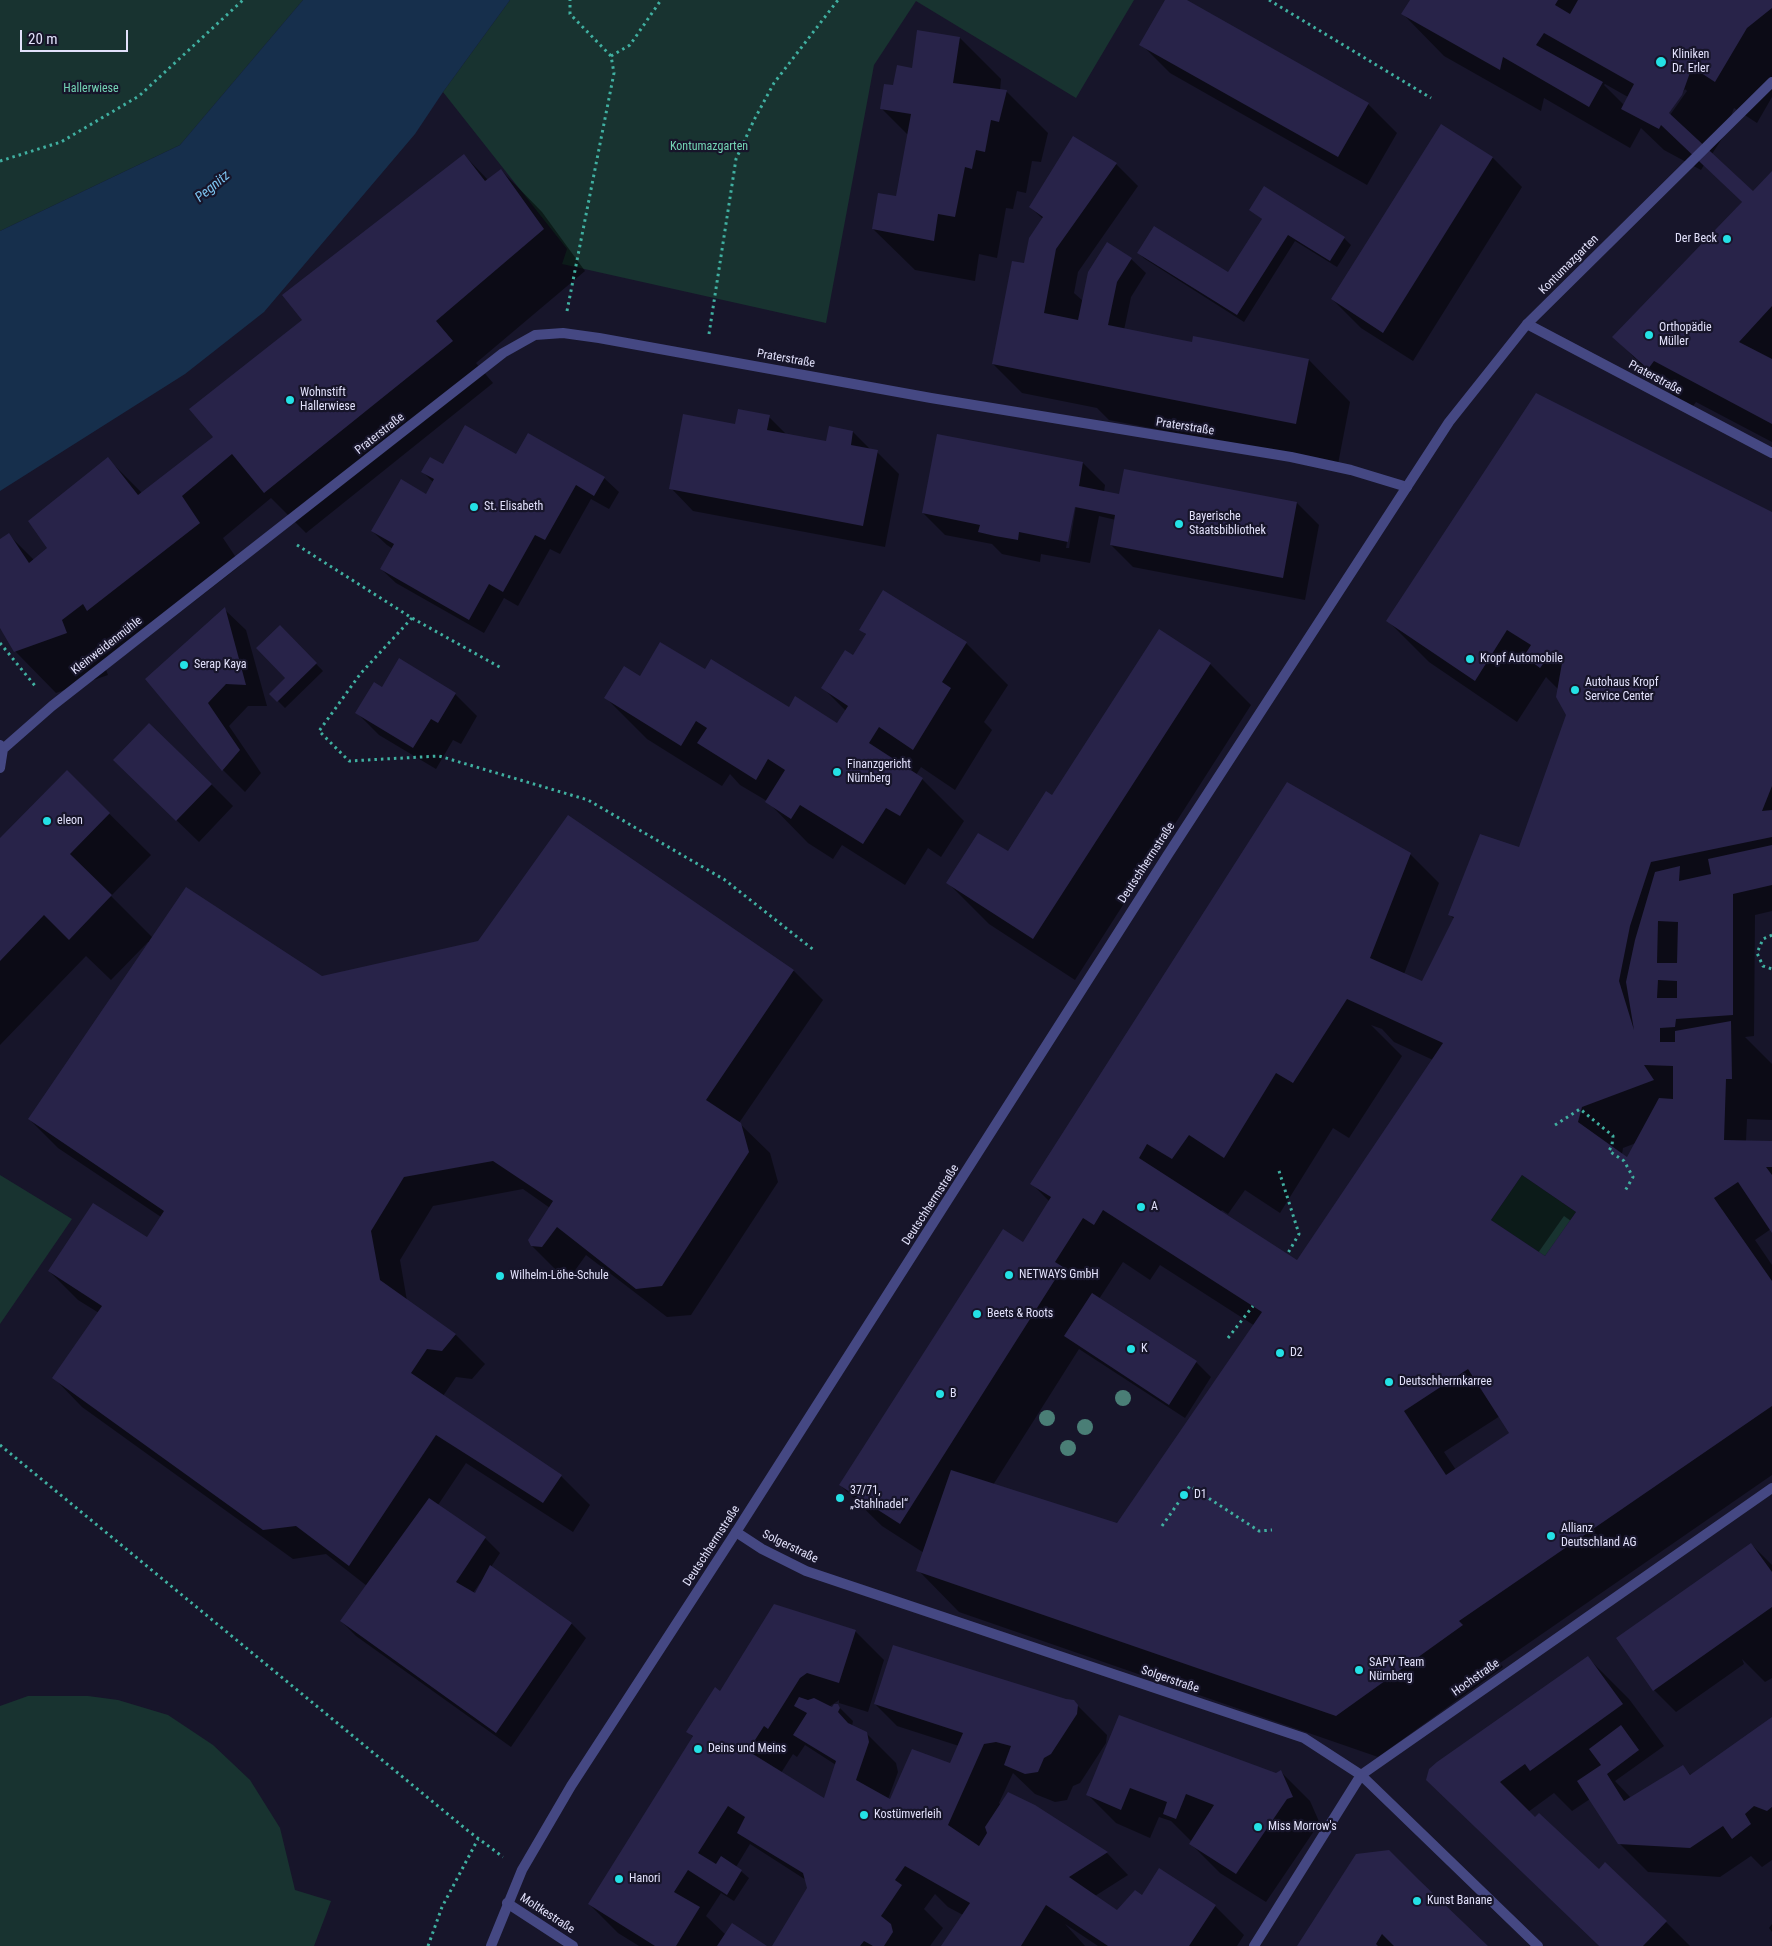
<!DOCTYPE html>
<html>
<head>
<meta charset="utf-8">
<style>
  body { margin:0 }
  #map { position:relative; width:1772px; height:1946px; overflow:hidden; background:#17152a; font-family:"Roboto Condensed",sans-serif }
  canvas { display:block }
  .scale { position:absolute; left:20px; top:30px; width:108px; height:22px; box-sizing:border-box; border:2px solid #e2e1fb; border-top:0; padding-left:6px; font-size:15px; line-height:18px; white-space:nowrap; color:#e2e1fb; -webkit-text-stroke:4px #17152a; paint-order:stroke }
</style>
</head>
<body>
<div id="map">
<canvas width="1772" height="1946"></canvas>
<div class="scale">20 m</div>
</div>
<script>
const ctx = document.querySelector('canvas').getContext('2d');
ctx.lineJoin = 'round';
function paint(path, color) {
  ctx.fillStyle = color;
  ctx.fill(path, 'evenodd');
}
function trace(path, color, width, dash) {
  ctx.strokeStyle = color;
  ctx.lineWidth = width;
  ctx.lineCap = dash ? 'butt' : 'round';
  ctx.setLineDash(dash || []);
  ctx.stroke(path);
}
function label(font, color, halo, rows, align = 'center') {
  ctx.font = font + ' "Roboto Condensed",sans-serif';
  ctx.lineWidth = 4.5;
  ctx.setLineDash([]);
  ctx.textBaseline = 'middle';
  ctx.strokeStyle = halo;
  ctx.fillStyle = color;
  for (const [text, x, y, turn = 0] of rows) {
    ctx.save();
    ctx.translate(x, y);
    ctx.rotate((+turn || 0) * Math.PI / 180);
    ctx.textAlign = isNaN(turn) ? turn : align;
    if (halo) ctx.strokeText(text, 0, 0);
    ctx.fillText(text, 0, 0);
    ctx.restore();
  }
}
const green = new Path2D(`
  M0,0H303L180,145L0,231Z
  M510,0H1134L1076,98L916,1L874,65L826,323L562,264L567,249L443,92Z
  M0,1175L72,1219L0,1324Z
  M1522,1175L1576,1212L1545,1256L1491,1220Z
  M28,1696H88L118,1700L168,1715L213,1745L250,1780L280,1828L295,1890L331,1901L314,1946H0V1706Z`);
const water = new Path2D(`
  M303,0H510L443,92L415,134L264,312L185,374L0,491V231L180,145Z`);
const shadow = new Path2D(`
  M1166,0H1184L1368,104L1397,133L1367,185L1170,73L1141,44Z
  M1411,0H1772V97L1757,123L1734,108L1723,137L1712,154L1753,193L1772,173V442L1696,402L1690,410L1655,379L1614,337L1743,203L1704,165L1701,170L1664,150L1641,128L1630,148L1544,98L1541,111L1444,56L1403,14ZM1605,84L1628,97L1624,105L1604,85ZM1685,89L1687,91L1670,115L1668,113Z
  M960,38L1001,79L1000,91L1007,92L1048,133L1041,162L1032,161L1026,193L1017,191L1013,209L1006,208L997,258L979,254L975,281L915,270L873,229L897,197L908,135L881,108L894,87L913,69Z
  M1441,125L1493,158L1522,187L1413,361L1361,328L1332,299Z
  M464,155L488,180L501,170L542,212L585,271L476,363L493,383L306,533L271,498L223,538L241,565L129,652L103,662L108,675L56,693L15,651L0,625V541L8,534L34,560L48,548L108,459L142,493L215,437L304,321Z
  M1116,164L1138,186L1078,272L1074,293L1083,301L1131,259L1146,273L1131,297L1124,330L1193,343L1309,360L1350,402L1338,464L1109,420L1097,408L1022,393L993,364L1028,266L1043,219L1030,207Z
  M1251,210L1344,238L1351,245L1337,267L1295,241L1244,322L1145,259L1138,253L1229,274L1263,220Z
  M769,417L787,435L827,442L853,432L871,450L877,452L899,474L885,547L693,511L671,488L736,426Z
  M938,435L1083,463L1105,485L1104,492L1119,495L1297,503L1319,525L1305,600L1133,567L1111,545L1116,520L1099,516L1090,563L1041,554L1040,562L1002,554L992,544L945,535L923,513ZM1074,504L1076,506L1069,548H1066Z
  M517,456L604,478L619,492L609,509L591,499L560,554L550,549L518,606L504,598L484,633L396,583L381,569L393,549L387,545L372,531L426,495L434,483L423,472L444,465Z
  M1772,513V911L1755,915L1754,1036L1745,1037L1772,1064V1120L1747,1119L1746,1141L1772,1142V1231L1771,1229L1755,1240L1772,1265V1475L1500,1663L1503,1667L1378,1757L959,1612L918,1570L924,1553L882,1526L840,1485L1023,1243L1050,1202L1032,1184L1410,854L1439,883L1404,974L1423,983L1454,919L1449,914L1520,849L1568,715L1558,689L1546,677L1517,722L1429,662L1388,621ZM1371,1025L1382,1029L1394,1042L1433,1060L1297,1261L1220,1212L1222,1210L1228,1214L1245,1190L1280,1213L1333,1128L1349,1138L1402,1056ZM1636,1143L1627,1158L1622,1154L1623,1148ZM1564,1216L1571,1221L1546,1258L1538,1253ZM1123,1262L1150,1280L1160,1265L1255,1326L1118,1525L993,1485L1079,1349L1185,1418L1211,1377L1196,1362L1099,1299ZM1500,1416L1511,1433L1456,1470L1444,1452Z
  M883,592L966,643L1008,685L984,722L992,730L955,790L921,767L916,775L922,779L964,821L941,857L928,848L905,885L842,845L833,859L808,843L767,801L740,785L730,774L722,786L647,739L606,698L640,677L705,671L789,709L837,724L846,711L823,688L854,657L867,636L861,629Z
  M224,609L246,630L267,706H248L229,726L261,773L245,792L223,770L147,679Z
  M280,627L323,671L285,708L271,694L287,678Z
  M400,660L455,694L477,716L461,744L453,740L436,769L379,735L357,713L382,689Z
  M1210,664L1251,705L1075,980L989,924L948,883L1008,853L1052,797Z
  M67,772L151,855L111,896L153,938L322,977L479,942L568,817L794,971L823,1000L739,1123L770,1153L778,1182L691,1315L667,1317L586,1255L571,1276L561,1275L532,1246L550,1208L523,1189L433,1206L400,1260L407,1301L456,1335L485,1364L472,1379L456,1377L443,1396L561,1476L590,1505L573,1532L466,1463L438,1505L485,1538L500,1553L491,1567L572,1624L586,1638L511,1747L356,1636L341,1621L367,1586L326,1554L293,1559L82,1407L54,1378L99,1313L78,1300L49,1271L147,1238L161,1217L58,1148L29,1119L150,943L148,942L111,980L86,956L0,1045V841ZM480,1583L481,1584L476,1594L473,1593Z
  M137,782L211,784L233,806L199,842Z
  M1751,1544L1772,1565V1678L1765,1682L1742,1659L1744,1664L1676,1712L1654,1690Z
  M855,1631L884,1660L868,1712L839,1703V1700L829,1707L832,1708L839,1707L853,1721L852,1726L866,1733L896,1763L898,1772L888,1799L891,1801L950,1765L959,1746L897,1726L875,1704L1073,1701L1107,1735L1106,1743L1080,1783L1073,1786L1067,1800L1055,1802L1035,1794L1013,1773L999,1803L1001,1805L1035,1806L1107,1853L1128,1875L1095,1896L1119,1913L1142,1896L1215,1906L1244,1935L1237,1946H1098L1065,1924L1085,1946H943L963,1915L948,1907L935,1894L924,1909L943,1928L930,1946H774L808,1888L806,1880L750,1844L736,1867L749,1878L734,1901L721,1893L706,1916L726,1935L765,1946H639L618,1933L589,1904L693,1737L688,1732L721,1692ZM805,1745L836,1765L825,1800L781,1773L793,1754L797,1757Z
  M1588,1658L1629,1699L1664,1746L1615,1781L1631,1798L1683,1767L1692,1776L1772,1718V1860L1762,1867L1751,1856L1720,1877L1648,1872L1619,1843L1590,1799L1572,1811L1554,1793L1528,1812L1599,1871L1666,1922L1690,1946H1599L1457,1809Z
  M1120,1717L1276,1774L1281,1772L1310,1801L1321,1826L1316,1828L1266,1902L1220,1873L1191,1844L1192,1842L1171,1821L1159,1817L1150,1838L1116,1823L1087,1794Z
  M1356,1855L1486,1946H1299Z
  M1772,1924V1932L1769,1928Z`);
const building = new Path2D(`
  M1165,0H1187L1369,103L1338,157L1139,45Z
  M1410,0H1558L1555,5L1570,14L1578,0H1772V8L1747,28L1715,82L1692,67L1682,95L1669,113L1753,191L1772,171V306L1739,342L1772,359V424L1654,361L1648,369L1612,337L1742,202L1661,125L1659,129L1621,109L1634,84L1544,33L1536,45L1603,82L1589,107L1503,57L1500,70L1401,14Z
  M917,30L960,37L953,83L1007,90L999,122L991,120L985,152L976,150L972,169L965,167L955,217L938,214L934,241L872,229L878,193L896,196L911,114L880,109L884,84L893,85L897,65L912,68Z
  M1441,124L1493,157L1383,333L1331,299Z
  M1073,136L1117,163L1056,249L1044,313L1078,320L1088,272L1107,242L1132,258L1117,282L1108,325L1192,342L1193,336L1309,359L1296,424L992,364L1012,261L1024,263L1029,238L1043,217L1029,207Z
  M464,154L485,181L501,169L544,229L436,321L453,341L264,493L232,454L182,496L200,523L87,611L83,604L62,620L67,633L14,652L0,628V539L9,533L29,563L47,548L28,521L108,457L138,495L213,437L189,409L302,320L282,295Z
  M1264,186L1345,237L1330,261L1288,235L1237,315L1137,253L1154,226L1228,272L1262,219L1249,210Z
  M1536,393L1772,512V786L1762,811L1772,810V837L1651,862L1630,926L1619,981L1634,1030L1626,982L1635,940L1655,872L1680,866L1679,881L1711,874L1708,859L1772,845V885L1733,894V1015L1676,1019L1675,1027L1660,1028V1042H1675V1031L1731,1021L1732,1079H1726L1724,1140L1772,1141V1167H1766L1772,1175V1233L1738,1182L1714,1198L1772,1281V1406L1459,1621L1463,1625L1336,1716L916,1571L951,1470L1117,1523L1262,1312L1103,1210L1094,1225L1083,1218L1055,1262L1063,1267L900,1524L839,1485L1003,1229L1023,1242L1051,1197L1030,1184L1287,782L1411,853L1370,958L1422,981L1454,917L1448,915L1480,834L1519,847L1566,715L1556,697L1562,663L1549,656L1540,668L1524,656L1531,645L1507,630L1475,681L1386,621ZM1658,921L1678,922L1677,963H1657ZM1658,980L1677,981V998H1657ZM1347,999L1443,1043L1297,1260L1139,1158L1147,1144L1172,1159L1189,1135L1224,1158L1276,1073L1293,1083ZM1644,1065L1673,1066V1099L1659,1098L1627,1157L1578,1122L1582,1107L1654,1080ZM1522,1175L1576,1212L1545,1256L1491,1220ZM1468,1369L1509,1433L1446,1475L1404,1411Z
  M738,409L770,415L767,430L826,441L829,426L853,431L851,445L878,450L863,526L669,489L683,414L735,424Z
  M465,425L516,454L528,433L605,477L594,496L576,485L545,540L535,535L503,592L489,584L469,620L380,569L394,544L371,531L401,479L426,494L434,479L421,472L425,465L430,457L443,464Z
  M937,434L1083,462L1079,486L1119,494L1124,469L1297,502L1283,578L1110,545L1115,515L1075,507L1068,542L1019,532L1018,540L995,536L978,532L980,525L922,513Z
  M883,590L967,642L942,682L951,688L913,750L879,727L869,743L923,778L900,816L886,808L863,844L800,805L791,819L765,802L785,770L768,759L756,780L697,743L707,728L696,721L681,746L604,698L624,666L640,676L660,642L705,669L711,659L789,707L795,696L837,723L848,706L821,688L845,650L853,655L866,634L859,630Z
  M225,607L246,685L226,684L208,703L240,750L222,771L145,679Z
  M280,625L317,663L277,702L269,694L285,678L256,648Z
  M1159,629L1211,663L1033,939L946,883L978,833L1008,851L1046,791L1052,795Z
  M399,658L456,693L438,723L431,719L413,748L355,713L374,682L382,687Z
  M149,723L212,784L176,821L113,760Z
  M67,770L110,813L70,854L112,895L69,940L44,915L0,961V838Z
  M568,815L794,970L706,1100L741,1123L749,1152L662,1286L636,1289L557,1227L542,1247L531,1246L528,1240L553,1201L493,1161L404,1177L371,1231L380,1280L456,1334L442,1351L427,1349L411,1373L562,1475L543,1503L436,1435L349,1566L296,1526L263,1530L52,1378L102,1306L48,1271L93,1203L147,1237L164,1211L28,1119L186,887L322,976L478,941Z
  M1092,1293L1197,1361L1169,1405L1064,1336Z
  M429,1498L486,1537L456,1582L475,1593L490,1565L572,1623L496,1733L340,1621Z
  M1751,1543L1772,1572V1607L1653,1691L1616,1638Z
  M774,1604L856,1630L839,1683L807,1673L800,1678L768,1729L764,1726L748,1751L824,1798L836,1761L793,1735L807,1713L794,1706L799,1697L808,1700L814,1698L832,1707L834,1704H838L840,1708L838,1712L848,1723L867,1732L869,1742L856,1780L890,1799L912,1749L950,1763L963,1733L874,1704L893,1645L1066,1699L1074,1700L1078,1705L1077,1714L1051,1754L1044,1758L1038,1772L1025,1774L1004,1765L1011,1746L996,1742L984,1744L948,1825L979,1846L987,1833L985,1827L1008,1792L1035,1805L1108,1852L1069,1877L1117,1910L1135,1890L1142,1895L1159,1868L1216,1905L1189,1946H1108L1046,1905L1021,1946H941L970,1903L905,1866L895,1880L902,1885L881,1916L891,1924L893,1932L884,1946H873L864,1941L860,1946H772L807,1888L803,1873L737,1833L745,1817L728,1806L698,1853L716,1864L721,1856L742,1870L727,1895L688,1870L674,1892L700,1907L676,1946H655L588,1904L693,1736L686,1732L715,1687L720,1691Z
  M1588,1656L1623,1704L1530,1771L1525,1764L1500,1782L1535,1817L1539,1813L1599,1869L1605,1862L1667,1921L1643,1946H1599L1426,1780L1429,1769L1437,1762Z
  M1119,1715L1276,1773L1281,1770L1293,1797L1287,1799L1236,1874L1189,1844L1214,1805L1186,1794L1176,1819L1163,1814L1167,1802L1130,1788L1121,1810L1086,1795Z
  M1772,1717V1807L1767,1811L1754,1806L1745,1814L1751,1824L1732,1839L1723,1826L1690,1848L1618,1844L1577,1781L1601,1765L1589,1749L1621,1725L1639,1750L1607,1774L1624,1801L1683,1765L1690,1775Z
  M1389,1850L1418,1879L1488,1946H1394L1382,1934L1376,1944L1378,1946H1297L1356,1854Z
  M732,1923L767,1946H717Z`);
const path = new Path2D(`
  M1269,0L1431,98
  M611,56L630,45L661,0
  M0,161L61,142L139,96L243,0
  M567,311L614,73L611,56L570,14V0
  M709,334L736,159L754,120L774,83L838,0
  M297,545L412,618L503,669
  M412,618L361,673L319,731L349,761L439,756L588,800L725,880L815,951
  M0,643L36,687
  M1772,935L1763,939L1757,953L1763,966L1772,969
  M1555,1125L1580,1109L1613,1136L1612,1145L1609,1151L1624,1161L1633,1177L1625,1191
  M1279,1171L1299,1234L1288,1253
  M1228,1338L1253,1306
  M0,1445L467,1830L503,1857
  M1162,1526L1190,1486L1259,1531L1272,1530
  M428,1946L442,1907L478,1839`);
const minor = new Path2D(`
  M1527,324L1772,453
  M0,745L3,749L52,706L503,353L535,335L563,333L599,338L931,398L1291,457L1351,470L1407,487
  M0,768L3,749
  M736,1532L762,1549L806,1571L1304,1738L1361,1775L1538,1946
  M507,1903L573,1946
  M1254,1946L1361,1775L1772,1488`);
const tertiary = new Path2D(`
  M491,1946L522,1870L571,1786L736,1532L1167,856L1449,422L1527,324L1772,82`);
const trees = [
  [1123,1398],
  [1047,1418],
  [1085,1427],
  [1068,1448]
];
const markers = [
  [1661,62,6,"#24e1e5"],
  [1727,239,5,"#24e1e5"],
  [1649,335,5,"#24e1e5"],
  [290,400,5,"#24e1e5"],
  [474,507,5,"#24e1e5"],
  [1179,524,5,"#24e1e5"],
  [1470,659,5,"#24e1e5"],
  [184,665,5,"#24e1e5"],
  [1575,690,5,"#24e1e5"],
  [837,772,5,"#24e1e5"],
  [47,821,5,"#24e1e5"],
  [1141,1207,5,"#24e1e5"],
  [1009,1275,5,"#24e1e5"],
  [500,1276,5,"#24e1e5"],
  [977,1314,5,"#24e1e5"],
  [1131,1349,5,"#24e1e5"],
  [1280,1353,5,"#24e1e5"],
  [1389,1382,5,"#24e1e5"],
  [940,1394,5,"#24e1e5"],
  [1184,1495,5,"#24e1e5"],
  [840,1498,5,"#24e1e5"],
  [1551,1536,5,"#24e1e5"],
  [1359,1670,5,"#24e1e5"],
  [698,1749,5,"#24e1e5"],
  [864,1815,5,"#24e1e5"],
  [1258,1827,5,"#24e1e5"],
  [619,1879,5,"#24e1e5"],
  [1417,1901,5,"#24e1e5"]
];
const poiNames = [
  ["Kliniken",1672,55],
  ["Dr. Erler",1672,69],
  ["Der Beck",1717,239,"right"],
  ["Orthopädie",1659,328],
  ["Müller",1659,342],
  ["Wohnstift",300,393],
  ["Hallerwiese",300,407],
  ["St. Elisabeth",484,507],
  ["Bayerische",1189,517],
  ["Staatsbibliothek",1189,531],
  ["Kropf Automobile",1480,659],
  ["Serap Kaya",194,665],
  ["Autohaus Kropf",1585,683],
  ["Service Center",1585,697],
  ["Finanzgericht",847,765],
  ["Nürnberg",847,779],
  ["eleon",57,821],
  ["A",1151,1207],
  ["NETWAYS GmbH",1019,1275],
  ["Wilhelm-Löhe-Schule",510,1276],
  ["Beets & Roots",987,1314],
  ["K",1141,1349],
  ["D2",1290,1353],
  ["Deutschherrnkarree",1399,1382],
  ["B",950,1394],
  ["37/71,",850,1491],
  ["„Stahlnadel“",850,1505],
  ["D1",1194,1495],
  ["Allianz",1561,1529],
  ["Deutschland AG",1561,1543],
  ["SAPV Team",1369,1663],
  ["Nürnberg",1369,1677],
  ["Deins und Meins",708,1749],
  ["Kostümverleih",874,1815],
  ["Miss Morrow's",1268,1827],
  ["Hanori",629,1879],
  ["Kunst Banane",1427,1901]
];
const parkNames = [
  ["Hallerwiese",91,89],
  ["Kontumazgarten",709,147]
];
const streetNames = [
  ["Kontumazgarten",1569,265,-45],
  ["Praterstraße",786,359,10],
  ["Praterstraße",1655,378,28],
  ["Praterstraße",1185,427,9],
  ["Praterstraße",380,434,-38],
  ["Kleinweidenmühle",107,646,-38],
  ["Deutschherrnstraße",1147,863,-57],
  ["Deutschherrnstraße",931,1205,-57],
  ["Deutschherrnstraße",712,1546,-57],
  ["Solgerstraße",790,1547,26],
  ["Hochstraße",1476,1678,-35],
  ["Solgerstraße",1170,1680,19],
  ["Moltkestraße",547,1914,33]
];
const waterNames = [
  ["Pegnitz",213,187,-40]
];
paint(green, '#183330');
paint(water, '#162f4c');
paint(shadow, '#0007');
paint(building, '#282349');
trace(path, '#40b0a1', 3, [2.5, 4]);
trace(minor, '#454883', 10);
trace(tertiary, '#454883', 10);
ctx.fillStyle = '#4a7e76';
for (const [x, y] of trees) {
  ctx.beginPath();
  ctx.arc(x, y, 8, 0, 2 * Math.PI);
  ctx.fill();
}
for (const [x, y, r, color] of markers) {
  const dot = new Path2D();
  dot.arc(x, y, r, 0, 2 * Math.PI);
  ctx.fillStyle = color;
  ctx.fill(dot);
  trace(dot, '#17152a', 2);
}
label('12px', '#e2e1fb', '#17152a', poiNames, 'left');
label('12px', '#74d4b5', '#17152a', parkNames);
label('12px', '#e2e1fb', '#17152a', streetNames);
label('italic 14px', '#7cc3ef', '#17152a', waterNames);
</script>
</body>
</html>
